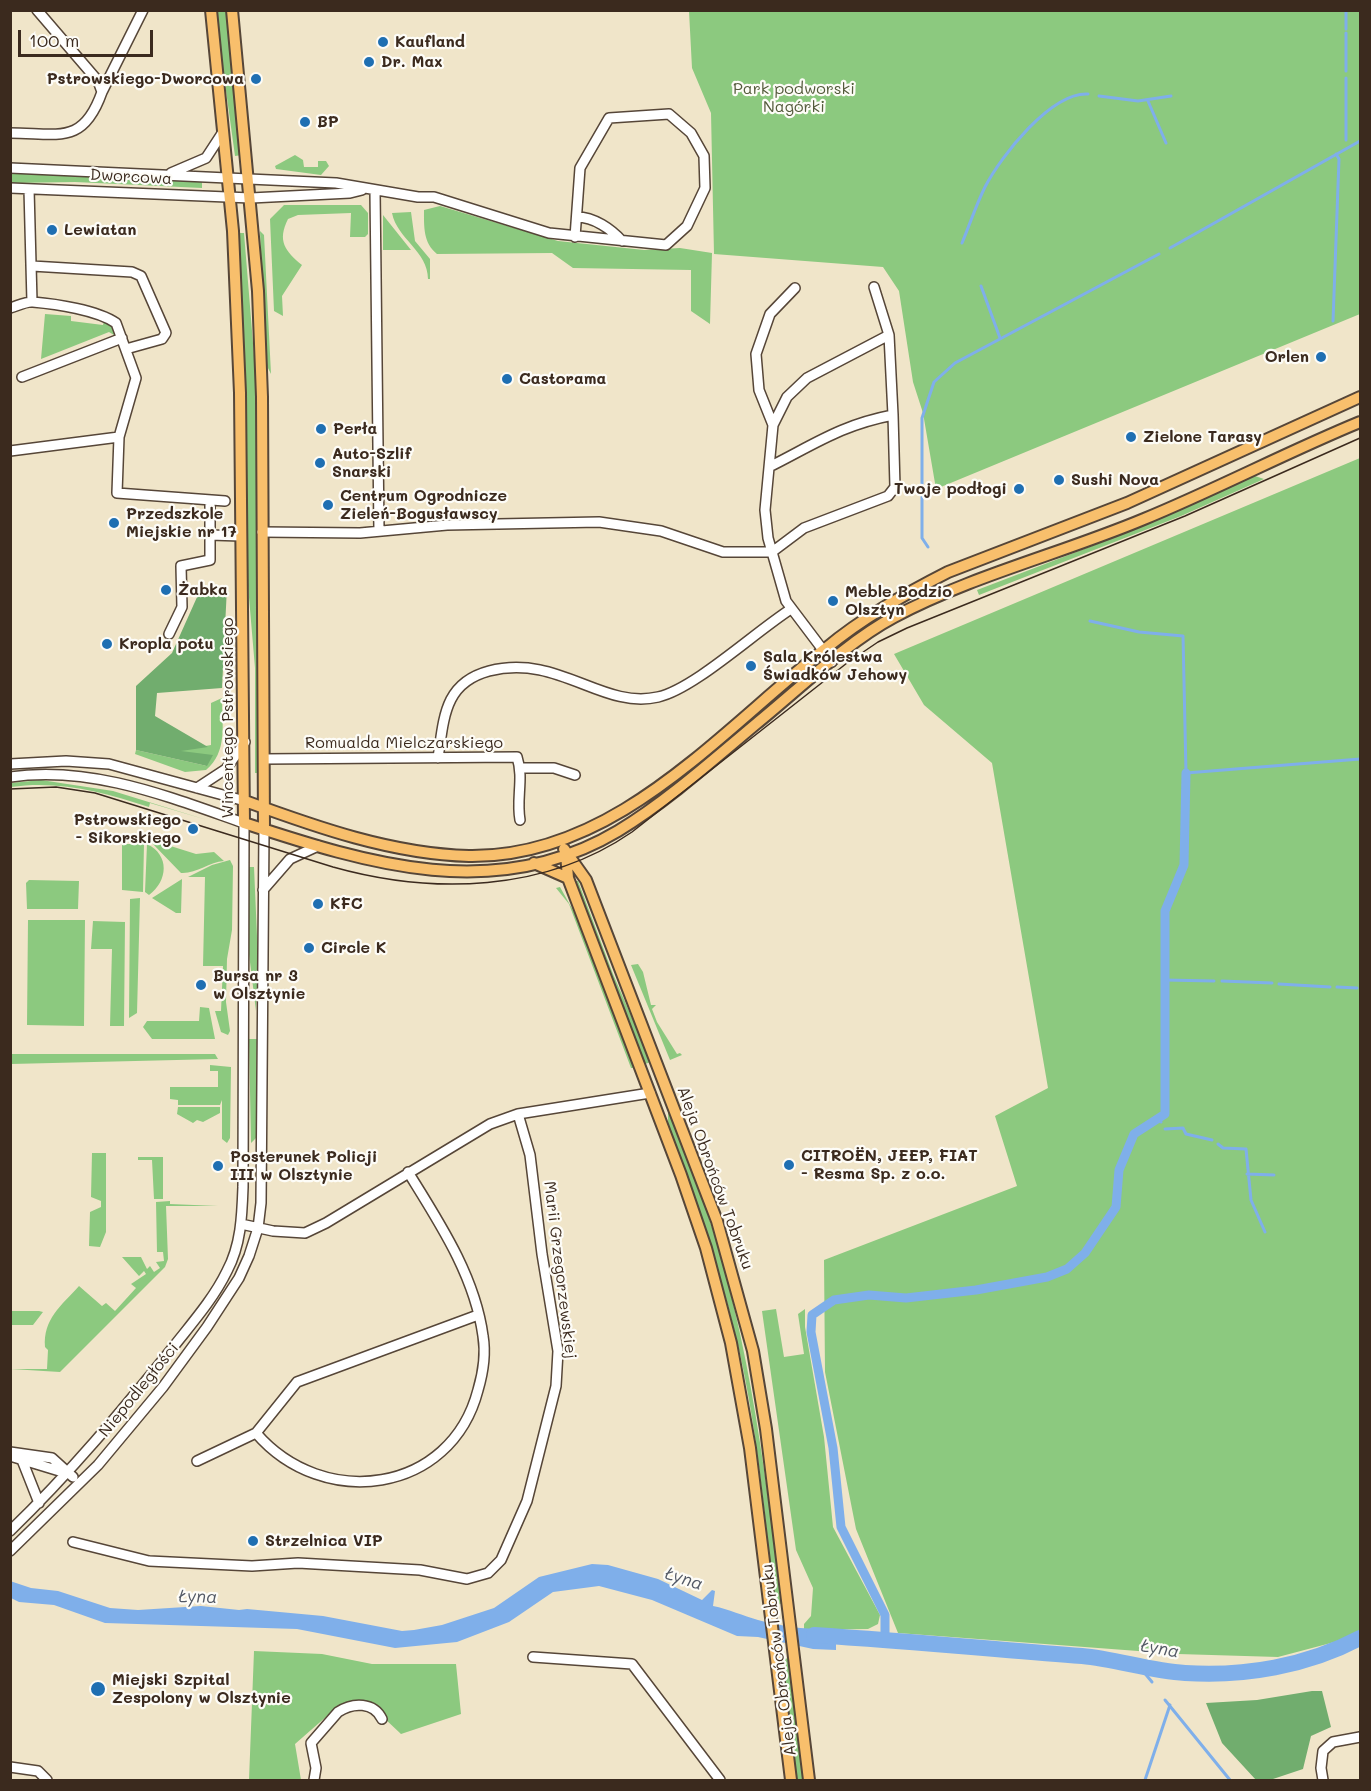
<!DOCTYPE html>
<html>
<head>
<meta charset="utf-8">
<style>
  body { margin:0 }
  #map { position:relative; width:1371px; height:1791px; overflow:hidden; background:#f0e5c9; font-family:Mali,sans-serif }
  canvas { display:block }
  .frame { position:absolute; inset:0; border:12px solid #3b2a1e; pointer-events:none }
  .scale { position:absolute; left:18px; top:30px; width:135px; height:27px; box-sizing:border-box; border:3px solid #3b2a1e; border-top:0; padding-left:8px; font-size:18px; line-height:21px; white-space:nowrap; color:#3b2a1e; -webkit-text-stroke:4px #fdfcf7; paint-order:stroke }
</style>
</head>
<body>
<div id="map">
<canvas width="1371" height="1791"></canvas>
<div class="frame"></div>
<div class="scale">100 m</div>
</div>
<script>
const ctx = document.querySelector('canvas').getContext('2d');
ctx.lineJoin = 'round';
function paint(path, color) {
  ctx.fillStyle = color;
  ctx.fill(path, 'evenodd');
}
function trace(path, color, width, dash) {
  ctx.strokeStyle = color;
  ctx.lineWidth = width;
  ctx.lineCap = dash ? 'butt' : 'round';
  ctx.setLineDash(dash || []);
  ctx.stroke(path);
}
function label(font, color, halo, rows, align = 'center') {
  ctx.font = font + ' Mali,sans-serif';
  ctx.lineWidth = 4.5;
  ctx.setLineDash([]);
  ctx.textBaseline = 'middle';
  ctx.strokeStyle = halo;
  ctx.fillStyle = color;
  for (const [text, x, y, turn = 0] of rows) {
    ctx.save();
    ctx.translate(x, y);
    ctx.rotate((+turn || 0) * Math.PI / 180);
    ctx.textAlign = isNaN(turn) ? turn : align;
    if (halo) ctx.strokeText(text, 0, 0);
    ctx.fillText(text, 0, 0);
    ctx.restore();
  }
}
const green = new Path2D(`
  M215,11H228L242,155L235,156Z
  M689,11H1360V314L936,489L923,413L913,382L899,291L883,267L714,254L711,113L692,68Z
  M295,155L303,160L304,167H318V161H326L329,166L321,175L276,169L275,166Z
  M11,173L202,182V188L75,182L11,183Z
  M284,205H361L368,213V234L365,237H350L351,213L298,215L288,219C277,241 285,251 302,265L282,296L283,316L274,311L270,219Z
  M440,206L558,241L644,250L680,248L712,253L710,324L691,311V270L573,268L552,253L437,254C423,243 424,226 424,210Z
  M411,212L415,241L430,259V279H428C428,251 397,239 392,213Z
  M383,215L411,250H383Z
  M260,231L264,235L271,374L266,364Z
  M237,233H244L257,392L259,773H255V668L247,574L245,399Z
  M45,314L71,316V321L103,325L104,321L114,327V335L109,332L41,359Z
  M1360,458V1632L1346,1639L1278,1657L1178,1654L898,1633L856,1529L825,1372L824,1260L1017,1186L995,1116L1048,1088L992,763L924,705L894,654Z
  M1255,476L1264,479L1181,516L979,595L977,590L1126,533Z
  M222,698C222,723 228,752 206,770L185,772L135,754L136,750L207,766L177,751L211,745V703Z
  M41,780L113,791L207,820L150,803L149,807C103,792 59,780 11,787V783Z
  M96,833L145,838L196,854L214,852L224,861C209,862 196,874 181,873L151,842L96,840Z
  M122,844H144L143,892L122,890Z
  M147,844C170,855 168,881 149,895L145,892Z
  M230,860L233,866L232,930L227,959L226,1002L230,1031L228,1035L221,1032L215,1011H221L223,966H203L205,877H188L212,865Z
  M248,867H254L258,959L256,1011L249,954Z
  M182,879L181,913H176L152,898Z
  M29,880L79,881L78,909H27L26,883Z
  M576,881H578L613,974L651,1062L645,1064Z
  M560,887L579,921L634,1068H631L569,904L556,888Z
  M140,898L137,1013L129,1018L130,899Z
  M28,920H85L84,1026L27,1025Z
  M93,921L125,922L124,1026H110L112,949H91Z
  M638,964L643,972L651,1005H656L652,1009L657,1022L677,1054L680,1053L682,1055L670,1060L631,965Z
  M200,1007L209,1008L215,1039H152L143,1027L147,1021H199Z
  M249,1039H257L256,1138L251,1143Z
  M10,1054H215L218,1059L11,1064Z
  M210,1065L231,1067L230,1138L227,1143L222,1139V1100L220,1105H178V1100L170,1099V1087H218V1071H210Z
  M178,1107H220V1113L203,1122L197,1120L193,1123L177,1114Z
  M668,1110C680,1125 688,1159 695,1178C747,1317 763,1457 782,1604L775,1603C764,1513 757,1421 735,1333C718,1262 693,1194 668,1125Z
  M92,1153H106V1232L100,1247L89,1246L90,1212L101,1207V1201L91,1197Z
  M138,1157H163V1199H154L152,1160H138Z
  M170,1201V1204L218,1206H166L168,1259L165,1267L60,1372L11,1369H47L48,1350L45,1347C43,1319 61,1306 79,1286L102,1306L106,1303L115,1311L136,1288L131,1284L146,1274L144,1271L139,1276L122,1257H141L147,1269L150,1266L154,1272L160,1268L156,1262L164,1261L163,1252H157L156,1202Z
  M776,1309L784,1357L804,1354L798,1314L805,1309V1327L824,1437L833,1527L880,1615L878,1624L868,1629L804,1630V1624L811,1616L813,1588L796,1550L762,1311Z
  M10,1311H39L43,1312L33,1325H11Z
  M254,1651L322,1654L372,1664H456L461,1714L401,1734L366,1701L335,1709L295,1744L301,1780H249Z
  M781,1657L788,1659L803,1780H796Z`);
const forest = new Path2D(`
  M202,586L227,587L222,688L157,693L155,716L208,747L181,751L213,755L207,766L136,750V686L172,653Z
  M1312,1691H1322L1331,1727L1311,1736L1303,1769L1270,1780H1256L1222,1743L1206,1703L1257,1700Z`);
const water = new Path2D(`
  M592,1564L608,1565L658,1579L702,1600L712,1590L715,1591L713,1606C729,1609 743,1616 758,1620C784,1627 809,1630 836,1629V1650L813,1649L758,1637L737,1636L652,1600L599,1586L553,1592L509,1622L457,1642L395,1648L297,1629L105,1623L54,1605L19,1602L11,1598L10,1581L31,1588L58,1591L110,1608L138,1610L201,1606L239,1610L247,1609L323,1616L402,1631L414,1630L442,1625L494,1608L539,1577Z`);
const stream = new Path2D(`
  M1346,10V29
  M1346,71V33
  M1099,96L1138,101L1171,96
  M1148,101L1166,143
  M1346,140V78
  M962,243C970,224 976,205 985,187C1001,156 1051,92 1088,94
  M1170,248L1360,141
  M981,286L1000,338
  M1333,321L1339,159L1336,154
  M928,547L922,538V418L934,382L955,363L1159,254
  M1090,621L1139,632L1183,636L1186,773L1360,759
  M1164,980L1214,981
  M1222,981L1272,983
  M1279,984L1330,987
  M1337,987L1357,988
  M1159,1117L1161,1122
  M1165,1129L1183,1128L1186,1134L1212,1140
  M1218,1144L1223,1148L1246,1149L1251,1200L1265,1232
  M1247,1174L1274,1175
  M1138,1665L1152,1682
  M1165,1700L1230,1780
  M1145,1780L1170,1705`);
const canal = new Path2D(`
  M885,1640V1615L841,1527L833,1448L811,1332L812,1315L834,1300L869,1295L906,1298L976,1290L1047,1277L1067,1269L1085,1253L1116,1207L1119,1170L1134,1134L1165,1114V911L1184,865L1186,773`);
const river = new Path2D(`
  M814,1635C904,1641 993,1649 1082,1656C1116,1659 1150,1671 1185,1673C1244,1677 1307,1666 1360,1638`);
const minor = new Path2D(`
  M102,92L143,10
  M10,133C58,133 83,146 102,92L98,81L37,10
  M10,168L336,183L418,197H434L549,233L666,245L687,226L705,188L704,156L691,133L669,114L609,118L580,168L575,237
  M171,173L206,158L223,132
  M10,188L251,198L350,193L362,190
  M29,189L32,302
  M375,191L379,531
  M577,217C594,217 611,229 622,241
  M32,266L132,272L141,276L166,333L162,339L126,349
  M874,287L889,335
  M795,288L770,314L756,354L759,390L773,425L765,510L768,538L786,601L832,662
  M10,308C17,306 27,301 33,302C56,304 97,310 116,323L136,378L119,437L10,451
  M22,377L122,338
  M773,425L787,397L807,378L889,335L893,415
  M119,437L117,493L225,501
  M769,467C815,444 841,425 893,415L895,487L888,496L804,528L772,552
  M262,532L360,533L447,525L599,522L661,531L723,552H772
  M210,535L241,536
  M169,634L182,607L181,566L210,560V500
  M438,758C444,718 444,683 489,671C558,653 602,710 658,697C694,689 755,632 791,609
  M264,759L517,757C524,778 516,799 520,820
  M10,764L66,761L109,764L245,801
  M520,768H554L575,775
  M10,777C91,765 169,797 244,823L243,1187C242,1216 241,1245 227,1271C214,1298 193,1322 174,1346C122,1411 70,1473 10,1531
  M197,788L226,769L245,742
  M263,890L290,859L318,846
  M408,1172C439,1222 475,1276 483,1336C486,1354 483,1373 478,1390C451,1494 323,1511 256,1433L297,1382L478,1315
  M241,1224L273,1231L305,1233L326,1223L490,1124L518,1114L650,1093
  M10,1452L52,1458L73,1477
  M10,1456L66,1473
  M22,1460L39,1503
  M197,1461L256,1433
  M73,1542L149,1561L252,1566L298,1563L420,1570L467,1579L488,1573L501,1560L527,1501L556,1386L558,1351L542,1254L530,1155L518,1114
  M10,1551L98,1465L163,1387L207,1327L239,1278L249,1256L258,1228L261,1203L264,830
  M533,1657L632,1664L720,1780
  M10,1767L38,1771L47,1780
  M314,1780L316,1768L311,1743L338,1712C353,1702 374,1702 382,1719
  M1323,1780L1321,1768L1323,1751L1333,1742L1360,1737`);
const major = new Path2D(`
  M211,10L233,231L240,393L244,823C369,864 496,904 618,831C666,802 713,760 756,724C798,690 847,642 894,617C971,576 1063,553 1144,519C1217,489 1287,452 1360,422
  M232,10L258,291L262,397L264,830
  M245,801C316,827 392,854 469,856C615,858 719,732 825,649C862,618 905,594 948,572L1127,503L1360,397
  M564,849L586,880L717,1221L753,1351L766,1429L809,1780
  M566,854L568,878L681,1175L706,1248L731,1343L750,1448L791,1780
  M534,863L568,878`);
const tram = new Path2D(`
  M10,789L56,787L95,793L333,867C433,895 545,892 632,832L847,663L878,642L907,628L1185,516L1360,438`);
const markers = [
  [383,42,6,"#1f6fb2"],
  [369,62,6,"#1f6fb2"],
  [256,79,6,"#1f6fb2"],
  [305,122,6,"#1f6fb2"],
  [52,230,6,"#1f6fb2"],
  [1321,357,6,"#1f6fb2"],
  [507,379,6,"#1f6fb2"],
  [321,429,6,"#1f6fb2"],
  [1131,437,6,"#1f6fb2"],
  [320,463,6,"#1f6fb2"],
  [1059,480,6,"#1f6fb2"],
  [1019,489,6,"#1f6fb2"],
  [328,505,6,"#1f6fb2"],
  [114,523,6,"#1f6fb2"],
  [166,590,6,"#1f6fb2"],
  [833,601,6,"#1f6fb2"],
  [107,644,6,"#1f6fb2"],
  [751,666,6,"#1f6fb2"],
  [193,829,6,"#1f6fb2"],
  [318,904,6,"#1f6fb2"],
  [309,948,6,"#1f6fb2"],
  [201,985,6,"#1f6fb2"],
  [789,1165,6,"#1f6fb2"],
  [218,1166,6,"#1f6fb2"],
  [253,1541,6,"#1f6fb2"],
  [98,1689,8,"#1f6fb2"]
];
const poiNames = [
  ["Kaufland",395,42],
  ["Dr. Max",381,62],
  ["Pstrowskiego-Dworcowa",244,79,"right"],
  ["BP",317,122],
  ["Lewiatan",64,230],
  ["Orlen",1309,357,"right"],
  ["Castorama",519,379],
  ["Perła",333,429],
  ["Zielone Tarasy",1143,437],
  ["Auto-Szlif",332,454],
  ["Snarski",332,472],
  ["Sushi Nova",1071,480],
  ["Twoje podłogi",1007,489,"right"],
  ["Centrum Ogrodnicze",340,496],
  ["Zieleń-Bogusławscy",340,514],
  ["Przedszkole",126,514],
  ["Miejskie nr 17",126,532],
  ["Żabka",178,590],
  ["Meble Bodzio",845,592],
  ["Olsztyn",845,610],
  ["Kropla potu",119,644],
  ["Sala Królestwa",763,657],
  ["Świadków Jehowy",763,675],
  ["Pstrowskiego",181,820,"right"],
  ["- Sikorskiego",181,838,"right"],
  ["KFC",330,904],
  ["Circle K",321,948],
  ["Bursa nr 3",213,976],
  ["w Olsztynie",213,994],
  ["CITROËN, JEEP, FIAT",801,1156],
  ["- Resma Sp. z o.o.",801,1174],
  ["Posterunek Policji",230,1157],
  ["III w Olsztynie",230,1175],
  ["Strzelnica VIP",265,1541],
  ["Miejski Szpital",112,1680],
  ["Zespolony w Olsztynie",112,1698]
];
const parkNames = [
  ["Park podworski",794,89],
  ["Nagórki",794,107]
];
const streetNames = [
  ["Dworcowa",131,177,3],
  ["Wincentego Pstrowskiego",228,718,-90],
  ["Romualda Mielczarskiego",404,743],
  ["Aleja Obrońców Tobruku",715,1178,70],
  ["Marii Grzegorzewskiej",560,1270,83],
  ["Niepodległości",139,1390,-51],
  ["Aleja Obrońców Tobruku",779,1660,-97]
];
const waterNames = [
  ["Łyna",684,1579,18],
  ["Łyna",198,1597,1],
  ["Łyna",1160,1649,10]
];
paint(green, '#8cc97f');
paint(forest, '#71ad6e');
paint(water, '#7fafea');
trace(stream, '#7fafea', 3);
trace(canal, '#7fafea', 9);
trace(river, '#7fafea', 16);
trace(minor, '#564638', 12);
trace(major, '#564638', 14);
trace(minor, '#fff', 9);
trace(major, '#f8bf6c', 10);
trace(tram, '#3b2a1e', 1.5);
for (const [x, y, r, color] of markers) {
  const dot = new Path2D();
  dot.arc(x, y, r, 0, 2 * Math.PI);
  ctx.fillStyle = color;
  ctx.fill(dot);
  trace(dot, '#fdfcf7', 2);
}
label('bold 16px', '#3b2a1e', '#fdfcf7', poiNames, 'left');
label('16px', '#535a3b', '#fdfcf7', parkNames);
label('16px', '#3b2a1e', '#fdfcf7', streetNames);
label('italic 18px', '#535965', '#fdfcf7', waterNames);
</script>
</body>
</html>
